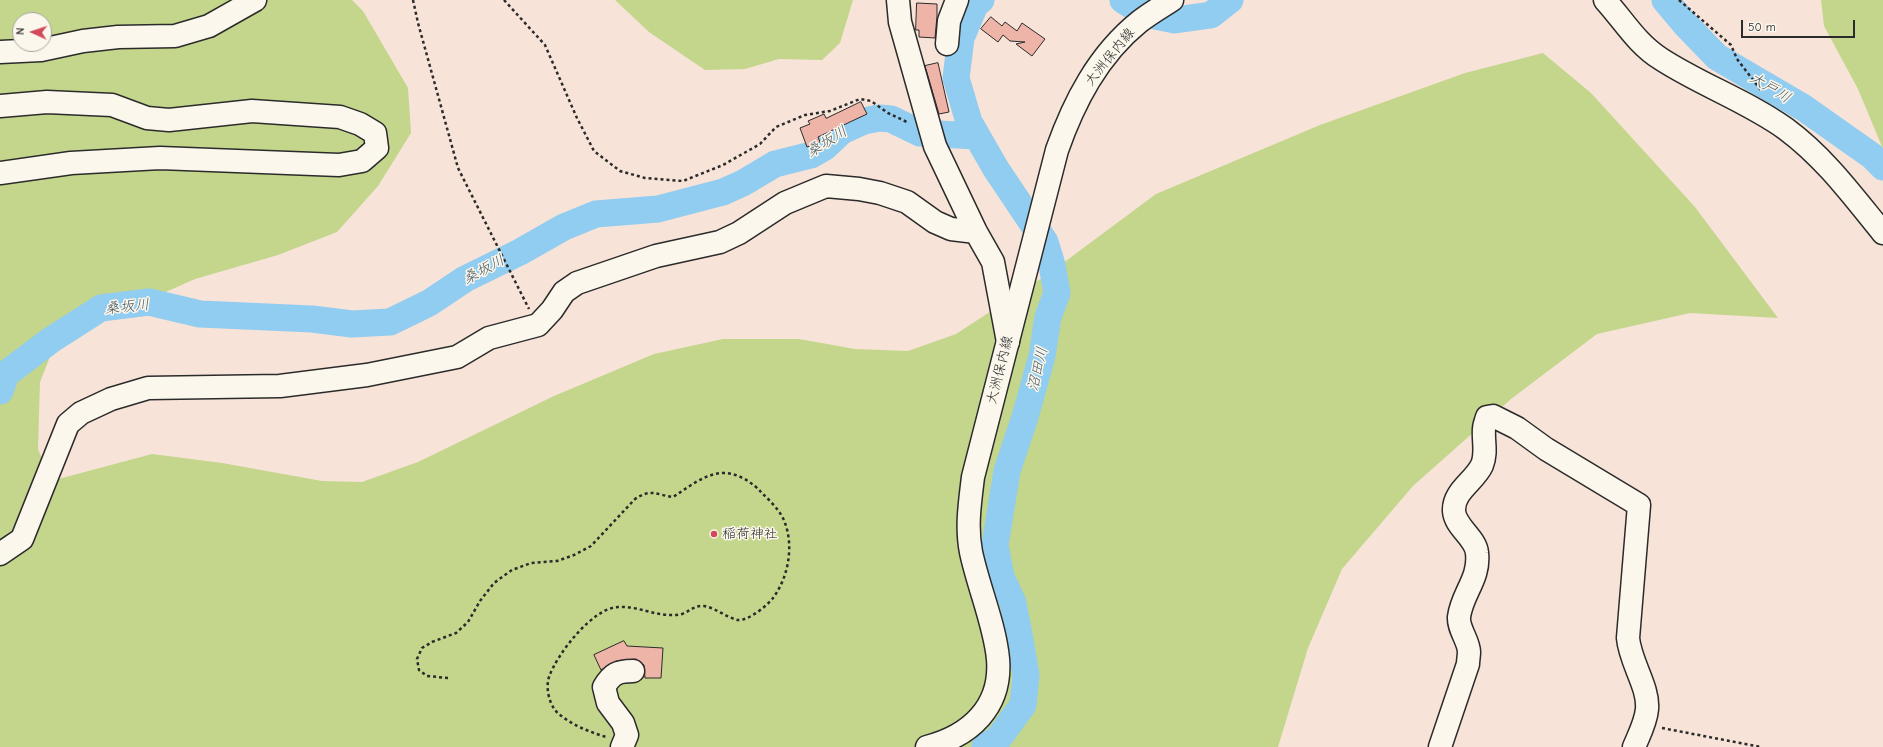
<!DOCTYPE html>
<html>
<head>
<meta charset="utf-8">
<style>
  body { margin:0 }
  #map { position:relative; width:1883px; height:747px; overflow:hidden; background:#f7e3d8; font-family:"Comic Neue",sans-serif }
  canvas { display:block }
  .north { position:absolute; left:12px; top:12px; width:40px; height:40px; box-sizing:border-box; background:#fbf7ec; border:1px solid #a8a59f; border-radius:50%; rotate:273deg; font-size:11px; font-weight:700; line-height:16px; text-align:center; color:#2b2b2b }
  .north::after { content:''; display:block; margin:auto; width:14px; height:18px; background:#d1495b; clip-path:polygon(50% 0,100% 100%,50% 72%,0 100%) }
  .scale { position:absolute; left:1741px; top:20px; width:114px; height:18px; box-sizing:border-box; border:2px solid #2b2b2b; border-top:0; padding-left:5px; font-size:12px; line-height:14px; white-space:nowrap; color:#2b2b2b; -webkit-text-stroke:3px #fbf7ec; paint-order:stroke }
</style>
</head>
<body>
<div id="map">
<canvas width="1883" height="747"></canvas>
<div class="north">N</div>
<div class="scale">50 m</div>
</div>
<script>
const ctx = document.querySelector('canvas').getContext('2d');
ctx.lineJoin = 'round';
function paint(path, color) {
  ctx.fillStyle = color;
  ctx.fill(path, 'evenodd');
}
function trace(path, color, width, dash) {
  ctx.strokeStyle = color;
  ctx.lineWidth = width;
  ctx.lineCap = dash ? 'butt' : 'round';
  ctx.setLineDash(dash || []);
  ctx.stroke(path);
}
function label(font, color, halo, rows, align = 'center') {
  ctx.font = font + ' "Comic Neue","Klee One",sans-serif';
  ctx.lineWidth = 3;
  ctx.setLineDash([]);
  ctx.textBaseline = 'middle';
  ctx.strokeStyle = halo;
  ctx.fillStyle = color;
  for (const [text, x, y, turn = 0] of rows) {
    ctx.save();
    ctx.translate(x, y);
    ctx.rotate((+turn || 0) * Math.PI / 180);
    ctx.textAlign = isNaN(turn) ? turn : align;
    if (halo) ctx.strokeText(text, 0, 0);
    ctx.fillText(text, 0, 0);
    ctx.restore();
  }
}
const green = new Path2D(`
  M0,0H352L363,11L408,88L411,133L378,186L337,232L278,255L195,279L100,321L55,344L40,382L38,449L51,481L152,454L222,463L322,481L362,482L418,462L554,396L654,354L723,339H799L855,349L908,351L956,334L1051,272L1156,194L1320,125L1465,73L1543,53L1591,93L1695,207L1778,318L1690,313L1597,334L1511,399L1413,486L1342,569L1308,648L1278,747H0ZM20,20H44V44H20Z
  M615,0H853L840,43L822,60L779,59L745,69L705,70L649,32Z
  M1821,0H1883V149L1858,89L1824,26Z`);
const river = new Path2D(`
  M981,0L975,5L961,38L956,78L969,122L996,169L1045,242L1052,265L1057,293L1048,317L1042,356L1025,417L1007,471L995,545L1001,577L1013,603L1020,640L1026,675L1023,705L998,739L985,747
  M1123,0L1145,14L1175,20L1211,15L1230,0
  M1665,0L1686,25L1717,57L1804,108L1872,156L1883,167
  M0,391L6,374L51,340L101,308L149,302L200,314L312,319L352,324L390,322L429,303L465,279L520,252L564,227L596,214L658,209L723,192L743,183L775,164L811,155L825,147L842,131L864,121L879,118L891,119L920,133L977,136`);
const building = new Path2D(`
  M917,3L937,4V16L935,38L919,37V30H916Z
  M991,17L1002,26L1005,22L1017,31L1022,23L1045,39L1032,56L1016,44L1025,42L1010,41L1003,35L998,42L981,29Z
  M938,63L949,112L939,114L925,66Z
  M861,102L867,114L818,137L820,142L807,147L800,128L810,124L808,121L824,114L826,118Z
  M624,641L627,646L663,648L661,678H645L644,665L636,659L616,661L601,670L594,655Z`);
const path = new Path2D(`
  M413,0L418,23L458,168L529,309
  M504,0L545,45L577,118L594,151L620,171L645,178L683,181L723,165L760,144L776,127L805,115L830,111L860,99L871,101L888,113L909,123
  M1679,0L1731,45L1737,59L1760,89L1761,93
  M448,678L427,676L419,670L417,659L422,648L432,642L456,633L468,622L480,601L494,583L512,570L531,563L557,561L574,555L591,546L635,499C651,488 657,495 673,497C689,487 705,473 724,473C738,473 753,483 761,492C770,501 781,511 785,523C794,547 788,578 773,598C767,606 748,621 738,620C727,618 716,608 704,606C695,605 690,611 682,614C678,615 674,615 670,615C653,615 637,606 619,607C593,607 557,654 549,677C545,689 550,708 560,715C574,726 590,732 606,737
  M1662,728L1761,747`);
const minor = new Path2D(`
  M898,0L900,22L935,146L976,232L993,262L1008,342
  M1605,0C1624,21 1637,44 1661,59C1701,85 1747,101 1786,129C1825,158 1852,195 1883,233
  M947,44L949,21L957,0
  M0,52L41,50L83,41L118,37L175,36L209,26L255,0
  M0,106L47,102L112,105L147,118L169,120L252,111L340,117L360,124L375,133L377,148L362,161L339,165L160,158L71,163L0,173
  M0,554L22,539L68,424L81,413L111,399L148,388L280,386L367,375L457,357L489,338L538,325L552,310L564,292L577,283L656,256L720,242L739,233L785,203L826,186L859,189L880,193L907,202L935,222L951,229L976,232
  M622,747L627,735L623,723L608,703L604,687C612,674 617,671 633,671
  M1440,747L1468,664C1468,660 1469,656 1469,652C1469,641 1458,629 1459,617C1462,593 1480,579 1477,553C1476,538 1455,527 1454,511C1453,491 1475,481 1482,465C1487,453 1483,441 1484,429C1484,425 1486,421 1487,417L1493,416L1517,428L1546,449L1639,505L1628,638C1630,662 1649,687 1647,709C1646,722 1639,735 1634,747`);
const major = new Path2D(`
  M927,747C970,736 1002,707 998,659C995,625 978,586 971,552C966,527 970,502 973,477L1057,150C1074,102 1098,55 1139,22C1149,14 1161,7 1172,0`);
const markers = [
  [714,534,4,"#d1495b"]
];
const streetNames = [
  ["大洲保内線",1110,57,-51],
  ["大洲保内線",1000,370,-76]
];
const poiNames = [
  ["稲荷神社",722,534]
];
const waterNames = [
  ["大戸川",1770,88,31],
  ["桑坂川",827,142,-32],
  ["桑坂川",484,270,-29],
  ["桑坂川",127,307,-6],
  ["沼田川",1038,369,-77]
];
paint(green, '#c3d68c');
trace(river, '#91ccf1', 27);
paint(building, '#eeb4a8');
trace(building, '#2b2b2b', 1);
trace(minor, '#2b2b2b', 25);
trace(major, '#2b2b2b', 25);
trace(path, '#2b2b2b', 2.5, [3, 3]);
trace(minor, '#fbf7ec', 22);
trace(major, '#fbf7ec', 22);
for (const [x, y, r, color] of markers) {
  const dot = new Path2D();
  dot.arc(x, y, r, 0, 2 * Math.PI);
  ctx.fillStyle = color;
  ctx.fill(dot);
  trace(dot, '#fbf7ec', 1.5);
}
label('14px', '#2b2b2b', '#fbf7ec', streetNames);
label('14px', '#2b2b2b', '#fbf7ec', poiNames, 'left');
label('italic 15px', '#4a5b66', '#fbf7ec', waterNames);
</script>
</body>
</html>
